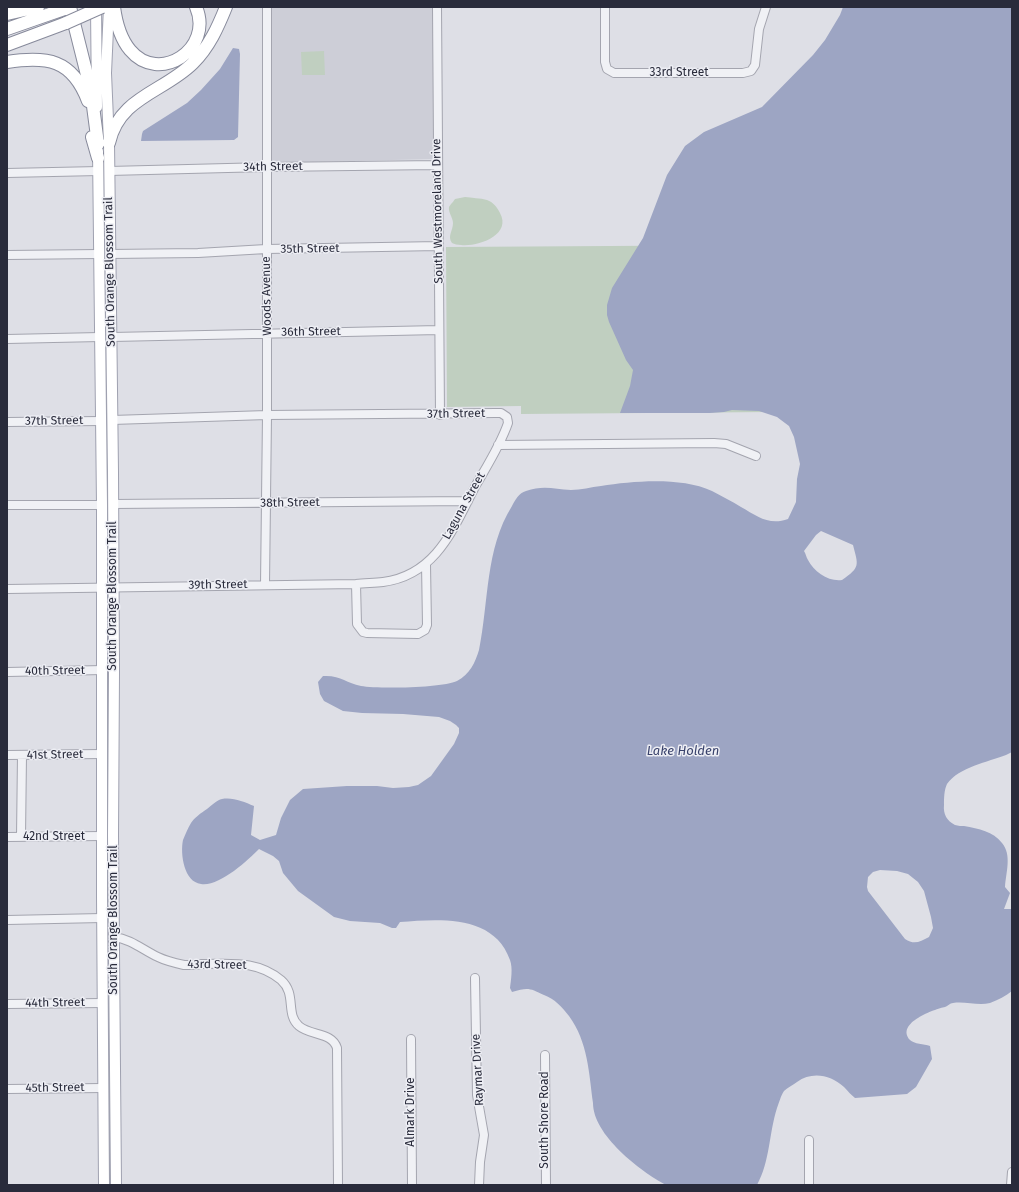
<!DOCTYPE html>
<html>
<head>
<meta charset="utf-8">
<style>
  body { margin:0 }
  #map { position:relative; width:1019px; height:1192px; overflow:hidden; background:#dedfe6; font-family:"Fira Sans",sans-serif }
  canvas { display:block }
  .frame { position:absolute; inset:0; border:8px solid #292b3b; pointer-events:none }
</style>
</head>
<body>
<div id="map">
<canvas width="1019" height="1192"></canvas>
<div class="frame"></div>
</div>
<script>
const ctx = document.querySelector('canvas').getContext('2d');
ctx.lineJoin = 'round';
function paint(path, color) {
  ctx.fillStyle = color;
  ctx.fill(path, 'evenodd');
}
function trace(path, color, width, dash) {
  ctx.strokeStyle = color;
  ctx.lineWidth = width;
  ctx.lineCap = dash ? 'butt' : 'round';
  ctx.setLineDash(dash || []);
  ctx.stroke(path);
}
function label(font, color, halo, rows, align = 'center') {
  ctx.font = font + ' "Fira Sans",sans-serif';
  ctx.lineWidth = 3;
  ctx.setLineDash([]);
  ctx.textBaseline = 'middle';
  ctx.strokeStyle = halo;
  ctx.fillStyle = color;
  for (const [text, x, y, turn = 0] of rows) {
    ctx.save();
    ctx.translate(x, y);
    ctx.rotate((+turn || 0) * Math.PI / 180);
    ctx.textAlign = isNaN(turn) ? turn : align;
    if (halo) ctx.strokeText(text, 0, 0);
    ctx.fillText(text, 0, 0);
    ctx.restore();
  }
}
const built = new Path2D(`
  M270,7H434L435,154L432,159L274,163L272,162L270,160Z`);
const green = new Path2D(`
  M324,51L325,75H302L301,52Z
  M465,197C472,198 480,198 487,200C493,202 497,207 500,213C512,235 478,247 461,245C458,245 454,244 452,243C447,236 453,231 453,223C453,218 448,212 449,207C450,205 454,201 455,199Z
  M772,245L773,412L521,414V406L447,407L446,247Z`);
const water = new Path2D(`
  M843,7H1012V752L1006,755C988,762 959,767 947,784C944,790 944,799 944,805C943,814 947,821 955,825C958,826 962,826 964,826C979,829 993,831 1002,843C1012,855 1006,872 1005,887L1010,893L1004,909H1012V991C1006,996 998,1000 990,1003C978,1006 965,1001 953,1003C950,1003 948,1006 945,1007C935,1009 895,1023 910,1040C914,1044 924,1044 930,1046L932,1059L916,1087L907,1094L855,1098C851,1095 848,1091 844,1087C831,1075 812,1071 797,1082C793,1085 787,1088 784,1091C781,1095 779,1103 777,1108C769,1133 770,1162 757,1185H666C640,1171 593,1135 593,1103C589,1073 588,1042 569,1016C562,1007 555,999 544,995C530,988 528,987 512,992L510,988C511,980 513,968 510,960C494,914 439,919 400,922L396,928H392L380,923L350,921L334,917L298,891L283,873L279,861L273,856L259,849C247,861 219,887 201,884C184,882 180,854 183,840C185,835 188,828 191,823C194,818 201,813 207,809C211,806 217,800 222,799C233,797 244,802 254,806L251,835L260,840L276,835L281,818L290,800L303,789L347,786H377L393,788L409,787L418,785L431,776L454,744L459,733V728L456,725L450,721L439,717L403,714L362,713L343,711L324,701L320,694L318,682L323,676C341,675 346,683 361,686C377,689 443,688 457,681C470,674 475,663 479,650C489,602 485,549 512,506C515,500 519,493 526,491C543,485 554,489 571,490C581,490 591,487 601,486C634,481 681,477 712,491C721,496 732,501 741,507C757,516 769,526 788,519L796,502L797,479L800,464L794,437L789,426L777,417L759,411L732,410L724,412L710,413H620L630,386L633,370L626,360L609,322L607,315V305L612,288L643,238L667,175L685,146L704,132L762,107L813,55L825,40L840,15ZM821,531L853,545C858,565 861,567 842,580C829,582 814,572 808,560C806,557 806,554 804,551L816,535ZM880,870L897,871L908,874L918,882L924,891L931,917L933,928L929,937C920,942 914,945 905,939L868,891L867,887L868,877L873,872Z
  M233,48L239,49L240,54L238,137L234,140L141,141L142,134L143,131L187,103L201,90L220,69Z`);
const minor = new Path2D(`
  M437,7L440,415
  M605,7V62L607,69L614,73H743L751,71L755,65L759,29L766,7
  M109,171L267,167L438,165
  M7,173L99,171
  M110,254L198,253L266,249L439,246
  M7,255L99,254
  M112,337L439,330
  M7,339L100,337
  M7,422L101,421
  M498,445L714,443L726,444L756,456
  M113,504L468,501
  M7,505H102
  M356,584L357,624L363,632L367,633L418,634L425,630L427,625L426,564
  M265,585L267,415V7
  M7,589L356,584C365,583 374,583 383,582C437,575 454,527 476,485C487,466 501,444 508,423L507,417L501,413H496L267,415L112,420
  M7,672L103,670
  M7,755L102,754
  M7,837L102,836
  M21,837L22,755
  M7,920L102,918
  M114,937C131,939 143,950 158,957C166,961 175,963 184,965C190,965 196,965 202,964C231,964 257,960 281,980C297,994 285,1014 299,1026C311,1036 332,1032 337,1048L338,1185
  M475,978L477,1095L484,1135L480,1162L479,1185
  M7,1004L103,1003
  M411,1039L412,1185
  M545,1055L546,1185
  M7,1089L104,1088
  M809,1140V1185
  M1011,1185L1012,1172`);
const major = new Path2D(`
  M96,7L97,107
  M109,7L106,73L109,143L113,472L114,673L113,835L116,1185
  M98,151L102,505V896L104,1185`);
const highway = new Path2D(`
  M114,7C116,22 120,38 130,50C159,85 214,49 196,7
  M7,14L38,7
  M7,29L70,7L91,91L98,144
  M7,45L66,23
  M7,62C47,56 72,59 88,101
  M92,137L98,158
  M109,143C119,97 164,92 193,63C209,47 218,27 226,7`);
const highwayBridge = new Path2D(`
  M66,23L102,7`);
const streetNames = [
  ["33rd Street",679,73],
  ["34th Street",273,167,-1],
  ["South Westmoreland Drive",438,211,-91],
  ["35th Street",310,249,-1],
  ["South Orange Blossom Trail",110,272,-91],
  ["Woods Avenue",267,296,-91],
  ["36th Street",311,332,-1],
  ["37th Street",456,414,-1],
  ["37th Street",54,421,-1],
  ["38th Street",290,503,-1],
  ["Laguna Street",464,506,-61],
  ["39th Street",218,585,-1],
  ["South Orange Blossom Trail",113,596,-90],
  ["40th Street",55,671,-1],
  ["41st Street",55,755,-1],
  ["42nd Street",54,837],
  ["South Orange Blossom Trail",114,920,-90],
  ["43rd Street",217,965,1],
  ["44th Street",55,1003,-1],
  ["Raymar Drive",478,1070,-93],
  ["45th Street",55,1088,-1],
  ["Almark Drive",411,1112,-90],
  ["South Shore Road",545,1120,-90]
];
const waterNames = [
  ["Lake Holden",683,751]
];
paint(built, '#cdced7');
paint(green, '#c0cfc0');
paint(water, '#9da5c3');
trace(minor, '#a4a5af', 10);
trace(major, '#9fa1b0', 12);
trace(highway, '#878a9b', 14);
trace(minor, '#f0f1f5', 8);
trace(major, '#fff', 10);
trace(highway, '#fff', 12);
trace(highwayBridge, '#878a9b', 14, []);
trace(highwayBridge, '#fff', 12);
label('12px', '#292b3b', '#edeef4', streetNames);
label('italic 13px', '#38416b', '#edeef4', waterNames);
</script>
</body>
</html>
